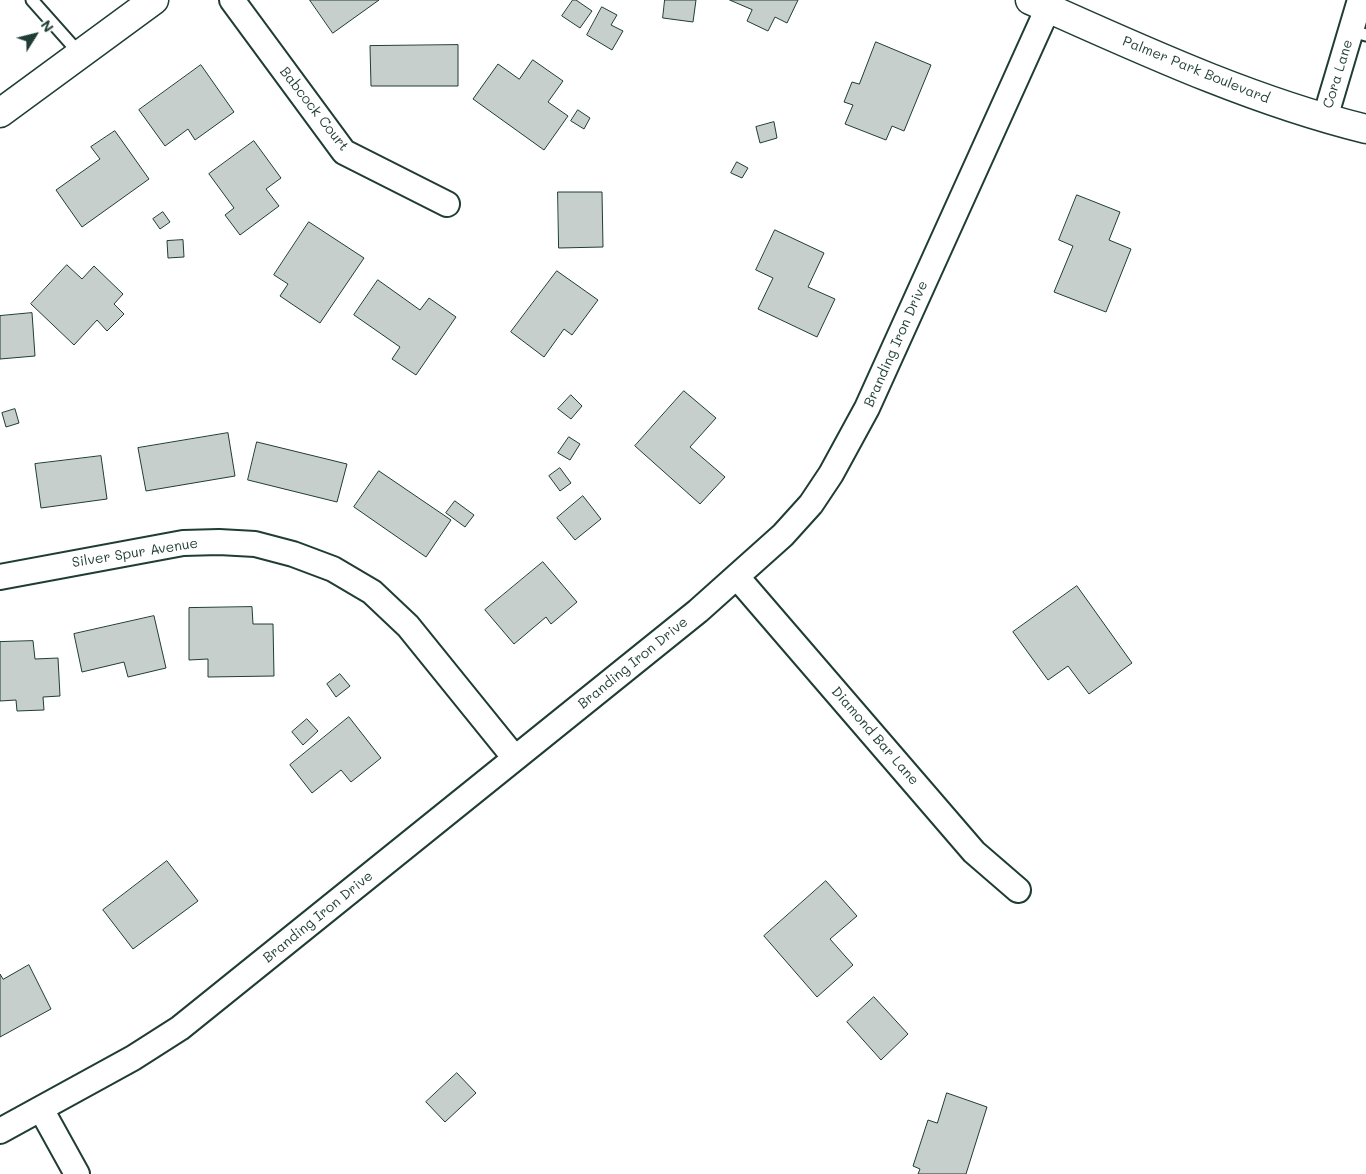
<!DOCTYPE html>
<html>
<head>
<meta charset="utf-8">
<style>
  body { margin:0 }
  #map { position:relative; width:1366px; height:1174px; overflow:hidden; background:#fff; font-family:Mali,sans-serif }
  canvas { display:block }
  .north { position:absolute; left:10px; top:10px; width:50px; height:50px; -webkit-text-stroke:4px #fff; paint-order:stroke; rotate:54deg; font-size:14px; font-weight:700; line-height:20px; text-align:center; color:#1f3d34 }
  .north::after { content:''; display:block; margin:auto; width:18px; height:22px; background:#1f3d34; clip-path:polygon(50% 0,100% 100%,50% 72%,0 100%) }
</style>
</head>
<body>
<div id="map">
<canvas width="1366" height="1174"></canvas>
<div class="north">N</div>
</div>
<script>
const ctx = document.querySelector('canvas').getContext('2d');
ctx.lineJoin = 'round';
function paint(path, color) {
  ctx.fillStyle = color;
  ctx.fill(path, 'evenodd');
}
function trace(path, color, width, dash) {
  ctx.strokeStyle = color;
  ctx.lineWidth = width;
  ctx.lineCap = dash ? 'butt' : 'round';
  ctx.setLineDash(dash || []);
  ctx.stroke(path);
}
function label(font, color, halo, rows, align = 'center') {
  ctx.font = font + ' Mali,sans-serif';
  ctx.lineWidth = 4;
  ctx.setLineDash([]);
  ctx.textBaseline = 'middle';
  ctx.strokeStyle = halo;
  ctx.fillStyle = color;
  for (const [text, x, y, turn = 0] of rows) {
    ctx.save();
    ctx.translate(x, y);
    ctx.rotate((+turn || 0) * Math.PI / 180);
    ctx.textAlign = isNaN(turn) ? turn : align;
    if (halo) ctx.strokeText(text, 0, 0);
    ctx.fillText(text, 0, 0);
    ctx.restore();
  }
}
const building = new Path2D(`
  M310,0H379L333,33Z
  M573,0H576L592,11L580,28L562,16Z
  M665,0H696L693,22L663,18Z
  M730,0H798L787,23L775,17L768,31L747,21L752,10Z
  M602,7L617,15L611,25L623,31L612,50L587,35Z
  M876,42L931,65L904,131L892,126L886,140L845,124L853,105L844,102L852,82L859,84Z
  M458,45V86H371L370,46Z
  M533,60L563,81L548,102L568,116L544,150L473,99L498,64L519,79Z
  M201,65L234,112L195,140L188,129L165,146L139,110Z
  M578,110L590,118L584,129L571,121Z
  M774,122L777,138L760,143L756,127Z
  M115,131L149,179L82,227L56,190L100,159L91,147Z
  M254,141L281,178L266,189L279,206L240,235L225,215L234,208L209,174Z
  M737,162L748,168L742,178L731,173Z
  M558,192H602L603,247L559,248Z
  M1077,195L1120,212L1109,240L1131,249L1106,312L1054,292L1073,246L1059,240Z
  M163,212L170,222L160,229L153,219Z
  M309,222L364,258L320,323L280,296L288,284L274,275Z
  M775,230L824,253L808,287L835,299L817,337L758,309L773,278L756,270Z
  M183,240L184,257L168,258L167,241Z
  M67,265L82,279L94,266L123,294L114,304L124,314L107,331L97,320L74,345L31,304Z
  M557,271L598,300L572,335L564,329L544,357L511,332Z
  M378,280L420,310L429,298L456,317L416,375L392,359L400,347L354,315Z
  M32,313L35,356L0,359V316Z
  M684,391L716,418L690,447L725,477L700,504L635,446Z
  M571,395L582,406L571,419L558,409Z
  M15,409L19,423L6,427L2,413Z
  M228,433L235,476L146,491L138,448Z
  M569,437L580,444L570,460L558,453Z
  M257,442L347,464L337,502L248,480Z
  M101,456L107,499L41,508L35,464Z
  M560,468L571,483L560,491L549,476Z
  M379,471L451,520L426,557L354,507Z
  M583,496L601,519L575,540L557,518Z
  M455,501L474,515L465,527L446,513Z
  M543,562L577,602L551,624L546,617L514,644L485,610Z
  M1077,586L1132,663L1089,694L1068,666L1048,680L1013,632Z
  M252,607L253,624H273L274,676L208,677V659L189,660V608Z
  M154,616L166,668L128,677L124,662L82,672L74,634Z
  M33,641L35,659L58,658L60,696L43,697L44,710L17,711L16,700L0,701V642Z
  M340,674L350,686L336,697L327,684Z
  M349,717L381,758L351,782L341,770L312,793L290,765Z
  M307,719L318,731L303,745L292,732Z
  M167,861L198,901L133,949L103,910Z
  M826,881L857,916L830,939L853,965L817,997L764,936Z
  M29,965L51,1009L0,1037V974L3,979Z
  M874,997L908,1034L881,1060L847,1022Z
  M457,1073L476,1093L445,1122L426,1102Z
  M947,1093L987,1107L966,1174H918L920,1169L913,1166L928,1120L937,1123Z`);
const lane = new Path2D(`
  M32,0L80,54
  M1351,31L1366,35`);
const street = new Path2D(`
  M232,0L344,152L447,204
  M1325,118L1360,0
  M0,577L183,543L219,542L255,544L293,554L333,569L372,592L408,626L514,757
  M737,577L974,852L1018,890
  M41,1109L77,1174
  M0,1131L133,1058L180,1028L698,611L783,535L811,504L831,474L867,408L1048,8`);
const secondary = new Path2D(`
  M1030,0C1140,49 1249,100 1366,129
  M0,113L154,0`);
const streetNames = [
  ["Palmer Park Boulevard",1196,70,22],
  ["Cora Lane",1338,74,-73],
  ["Babcock Court",314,109,52],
  ["Branding Iron Drive",896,344,-66],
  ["Silver Spur Avenue",135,553,-9],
  ["Branding Iron Drive",633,663,-39],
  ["Diamond Bar Lane",875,736,49],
  ["Branding Iron Drive",318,917,-39]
];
paint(building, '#c7cfcc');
trace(building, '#1f3d34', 1);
trace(lane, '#1f3d34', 15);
trace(street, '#1f3d34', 28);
trace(secondary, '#1f3d34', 31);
trace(lane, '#fff', 11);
trace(street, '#fff', 24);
trace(secondary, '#fff', 28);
label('14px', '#1f3d34', '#fff', streetNames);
</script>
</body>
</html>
